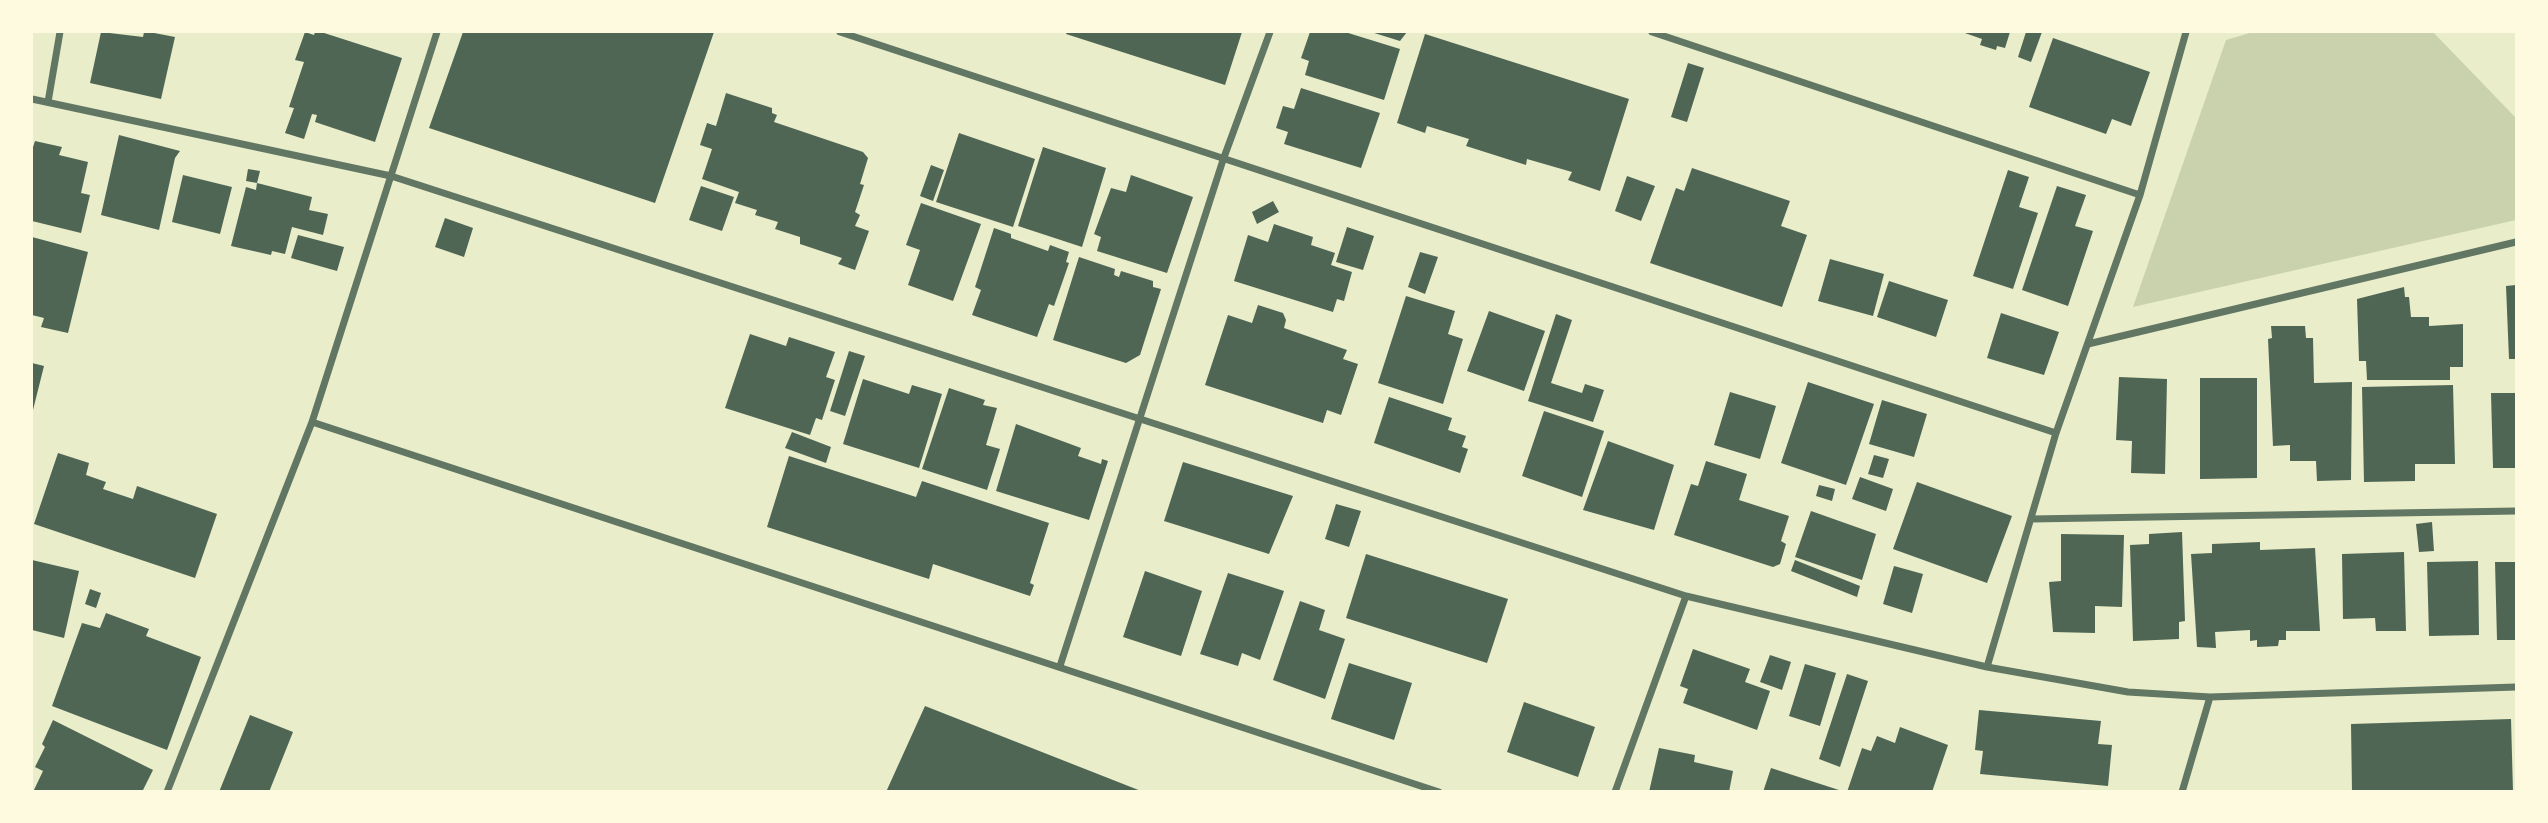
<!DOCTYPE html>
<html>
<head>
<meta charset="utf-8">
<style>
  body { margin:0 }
  #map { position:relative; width:2548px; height:823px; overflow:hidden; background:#e9edc9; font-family:"Noto Serif",serif }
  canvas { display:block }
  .frame { position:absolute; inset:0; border:33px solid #fefae0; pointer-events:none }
</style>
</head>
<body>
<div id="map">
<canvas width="2548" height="823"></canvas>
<div class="frame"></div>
</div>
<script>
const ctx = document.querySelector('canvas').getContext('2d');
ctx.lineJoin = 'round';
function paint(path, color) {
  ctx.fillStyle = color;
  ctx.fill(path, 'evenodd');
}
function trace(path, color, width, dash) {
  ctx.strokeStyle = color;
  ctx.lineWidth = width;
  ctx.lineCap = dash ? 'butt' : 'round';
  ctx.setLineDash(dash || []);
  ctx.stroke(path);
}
const green = new Path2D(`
  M2253,32H2433L2516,118V220L2133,307L2226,40Z`);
const building = new Path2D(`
  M101,32L143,37L144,32H149L175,37L161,99L90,83Z
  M305,32L314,35L315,32H321L402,58L375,142L315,122L317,115L312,114L304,139L285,133L294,108L289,107L304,62L295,60Z
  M463,32H714L655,203L429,128Z
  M1067,32H1242L1225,85L1066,34Z
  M1310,32H1345L1400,49L1384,100L1305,75L1309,61L1301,58Z
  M1371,32H1407L1400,41Z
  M1962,32H2010L2005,48L1997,46L1996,50L1980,45L1982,39Z
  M2026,32H2042L2031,62L2018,57Z
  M1425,34L1629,99L1600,191L1568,180L1572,172L1527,159L1526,165L1466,146L1469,139L1427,126L1425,133L1397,123Z
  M2053,38L2150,72L2131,126L2112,119L2106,134L2029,107Z
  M1688,63L1704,68L1687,122L1671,117Z
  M1301,88L1380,113L1361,168L1284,144L1288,132L1276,128L1283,106L1294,109Z
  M726,93L772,108V113L777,115L774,122L863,152L868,158L860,184L864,185L855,212L860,215L855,226L869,231L855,270L838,264L842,258L800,244V237L775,229L778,222L755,215L757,210L735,203L739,192L702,179L712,149L700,145L707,123L716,126Z
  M959,133L1035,159L1013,227L936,202Z
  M119,135L180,151L175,158L159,230L101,215Z
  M35,141L62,147L59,155L88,162L81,193L90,195L81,233L32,221V150Z
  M1043,147L1106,168L1082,247L1018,226Z
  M931,165L944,170L933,201L920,196Z
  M1692,168L1790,201L1781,226L1807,235L1782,307L1650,263L1676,188L1684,191Z
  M248,169L260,171L257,183L312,197L309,210L328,214L323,235L292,227L285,254L272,251L271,255L231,246L246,187L256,190L257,183L246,181Z
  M2008,170L2029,177L2019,207L2038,213L2013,289L1973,276Z
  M183,175L232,187L220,234L172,222Z
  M1131,175L1193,197L1167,273L1097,251L1101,237L1094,234L1111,188L1126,192Z
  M1627,176L1655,186L1641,221L1615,211Z
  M701,186L734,197L722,231L689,220Z
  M2057,186L2086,195L2075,226L2093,231L2068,306L2022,290Z
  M1273,201L1279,212L1257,224L1252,212Z
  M921,203L981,224L953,301L908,285L920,250L906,245Z
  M445,218L473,228L464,257L435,247Z
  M1274,224L1313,237L1311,245L1335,253L1331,265L1352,272L1344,301L1337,299L1333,312L1234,281L1248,235L1268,242Z
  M1347,227L1374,236L1363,270L1336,262Z
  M994,228L1011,234V238L1048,251L1050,245L1069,252L1066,262L1069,263L1054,306L1049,304L1037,337L972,315L981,290L975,287Z
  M298,235L344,247L337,271L291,258Z
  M32,237L88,252L68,333L41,327L44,318L32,315Z
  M1420,252L1438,257L1425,294L1408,287Z
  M1079,257L1115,269L1114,275L1119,277L1121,271L1153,281V287L1161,289L1140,355L1126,363L1053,340Z
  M1830,259L1884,274L1873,316L1818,301Z
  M1889,281L1948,300L1936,337L1877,317Z
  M2516,285V359H2509L2506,286Z
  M2404,287L2405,297H2409L2411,317H2429V326L2463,324V367H2450V380H2367L2366,361H2359L2357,299Z
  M1406,296L1455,311L1448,334L1463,339L1443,404L1378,383Z
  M1258,305L1283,313L1286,320L1284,328L1347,350L1343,359L1358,364L1341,415L1327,410L1323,423L1205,385L1228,315L1252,323Z
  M1489,311L1545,331L1524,391L1467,371Z
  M2001,313L2059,332L2044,375L1987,358Z
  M1556,314L1572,320L1551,383L1582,393L1585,384L1604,390L1593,422L1528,401Z
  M2271,326H2305L2306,338H2313L2314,383L2352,382L2351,480L2317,481L2316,461H2290V445L2273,446L2268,339L2272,338Z
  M750,334L786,346L789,337L835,352L826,377L835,380L822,420L816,418L810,435L725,408Z
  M849,351L865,356L845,416L830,411Z
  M32,363L44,366L32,414Z
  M2119,377L2167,379L2165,474L2131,473L2132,441L2116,440Z
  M2200,378H2257V478L2200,479Z
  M863,379L909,394L912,385L942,394L919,468L843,444Z
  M1808,382L1874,404L1846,485L1781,463Z
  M2453,385L2455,464H2415V481L2364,482L2362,387Z
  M949,388L985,400L983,405L997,408L986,445L1000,449L987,490L922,469Z
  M1730,392L1776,406L1760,459L1714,445Z
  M2491,393H2516V468H2493Z
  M1389,397L1452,418L1448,430L1466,436L1462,447L1468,449L1460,473L1374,443Z
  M1882,400L1927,414L1914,457L1869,444Z
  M1544,411L1604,431L1582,497L1522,476Z
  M1016,424L1081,448L1078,456L1101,464L1102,459L1108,461L1089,520L996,491Z
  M792,432L831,447L826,463L785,448Z
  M1608,441L1674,465L1654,530L1583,510Z
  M58,453L89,463L86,475L106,482L103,489L133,499L137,486L217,514L195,578L34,524Z
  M1874,455L1889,459L1883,478L1868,474Z
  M789,456L916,497L922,481L1049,523L1030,583L1034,585L1030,596L933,564L929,579L767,527Z
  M1706,461L1747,474L1739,500L1789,516L1781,541L1786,544L1780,564L1773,567L1674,535L1691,484L1698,486Z
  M1183,462L1293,496L1269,554L1164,521Z
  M1860,477L1893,489L1886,511L1852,499Z
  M1917,482L2012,516L1987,583L1893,549Z
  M1819,485L1835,489L1832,501L1816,496Z
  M1336,504L1361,511L1349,547L1325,539Z
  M1811,511L1876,534L1862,580L1795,557Z
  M2432,522L2434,551L2419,552L2416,524Z
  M2182,532L2185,621L2179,622V639L2133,641L2130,545L2149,544V534Z
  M2061,534L2124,535L2122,607L2095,606V633L2053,632L2049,582L2061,581Z
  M2260,542V550L2315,548L2320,631H2286V640H2279L2278,646L2257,647V640L2250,641V630L2215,632L2216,648L2197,647L2191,554L2212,553V544Z
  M2404,552L2406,631H2376L2375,618L2343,619L2342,554Z
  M1366,554L1508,599L1487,663L1346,618Z
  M32,560L79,571L64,638L32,630Z
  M1795,560L1860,586L1857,597L1791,571Z
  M2478,561L2479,635L2429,636L2427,562Z
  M2495,562H2516V640H2497Z
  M1894,566L1923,574L1912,613L1883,604Z
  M1145,571L1202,591L1181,656L1123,637Z
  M1228,573L1284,591L1260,660L1242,653L1238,666L1200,654Z
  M90,589L101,593L96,608L85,604Z
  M1300,601L1325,610L1319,630L1345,639L1325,699L1273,680Z
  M106,613L149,629L146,636L201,657L167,750L52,706L82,623L100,628Z
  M1693,649L1750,669L1745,682L1770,691L1757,730L1683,703L1688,689L1680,686Z
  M1770,655L1791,662L1782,690L1760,682Z
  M1349,663L1412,683L1394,740L1331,719Z
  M1805,664L1836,673L1820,726L1789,716Z
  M1847,674L1868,681L1840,767L1819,759Z
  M1524,702L1595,727L1578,777L1507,752Z
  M925,706L1141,791V792H886Z
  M1979,710L2101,721L2098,744L2112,745L2108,786L1980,774L1983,751L1975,750Z
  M250,715L293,732L269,792H219Z
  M2511,719L2513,792H2352L2351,724Z
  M53,720L153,770L142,792H33L43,771L35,767L45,747L42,744Z
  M1900,727L1948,745L1932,792H1847L1862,748L1871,751L1877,736L1895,743Z
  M1659,748L1695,755L1694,762L1733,771L1729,792H1649Z
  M1771,768L1842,791V792H1763Z`);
const minor = new Path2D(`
  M840,32L2056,433
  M1652,32L2140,195
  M32,99L391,176L1686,596L1987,667L2128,692L2210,697L2516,687
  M48,102L60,32
  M2088,344L2516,242
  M312,422L1439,792
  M2031,519L2516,511
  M1060,666L1223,160L1270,32
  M1987,667L2056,433L2140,195L2186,32
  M167,792L312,422L437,32
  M1615,792L1686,596
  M2182,792L2210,697`);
paint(green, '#cad2ad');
paint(building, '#4f6655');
trace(minor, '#617663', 7);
</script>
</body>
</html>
